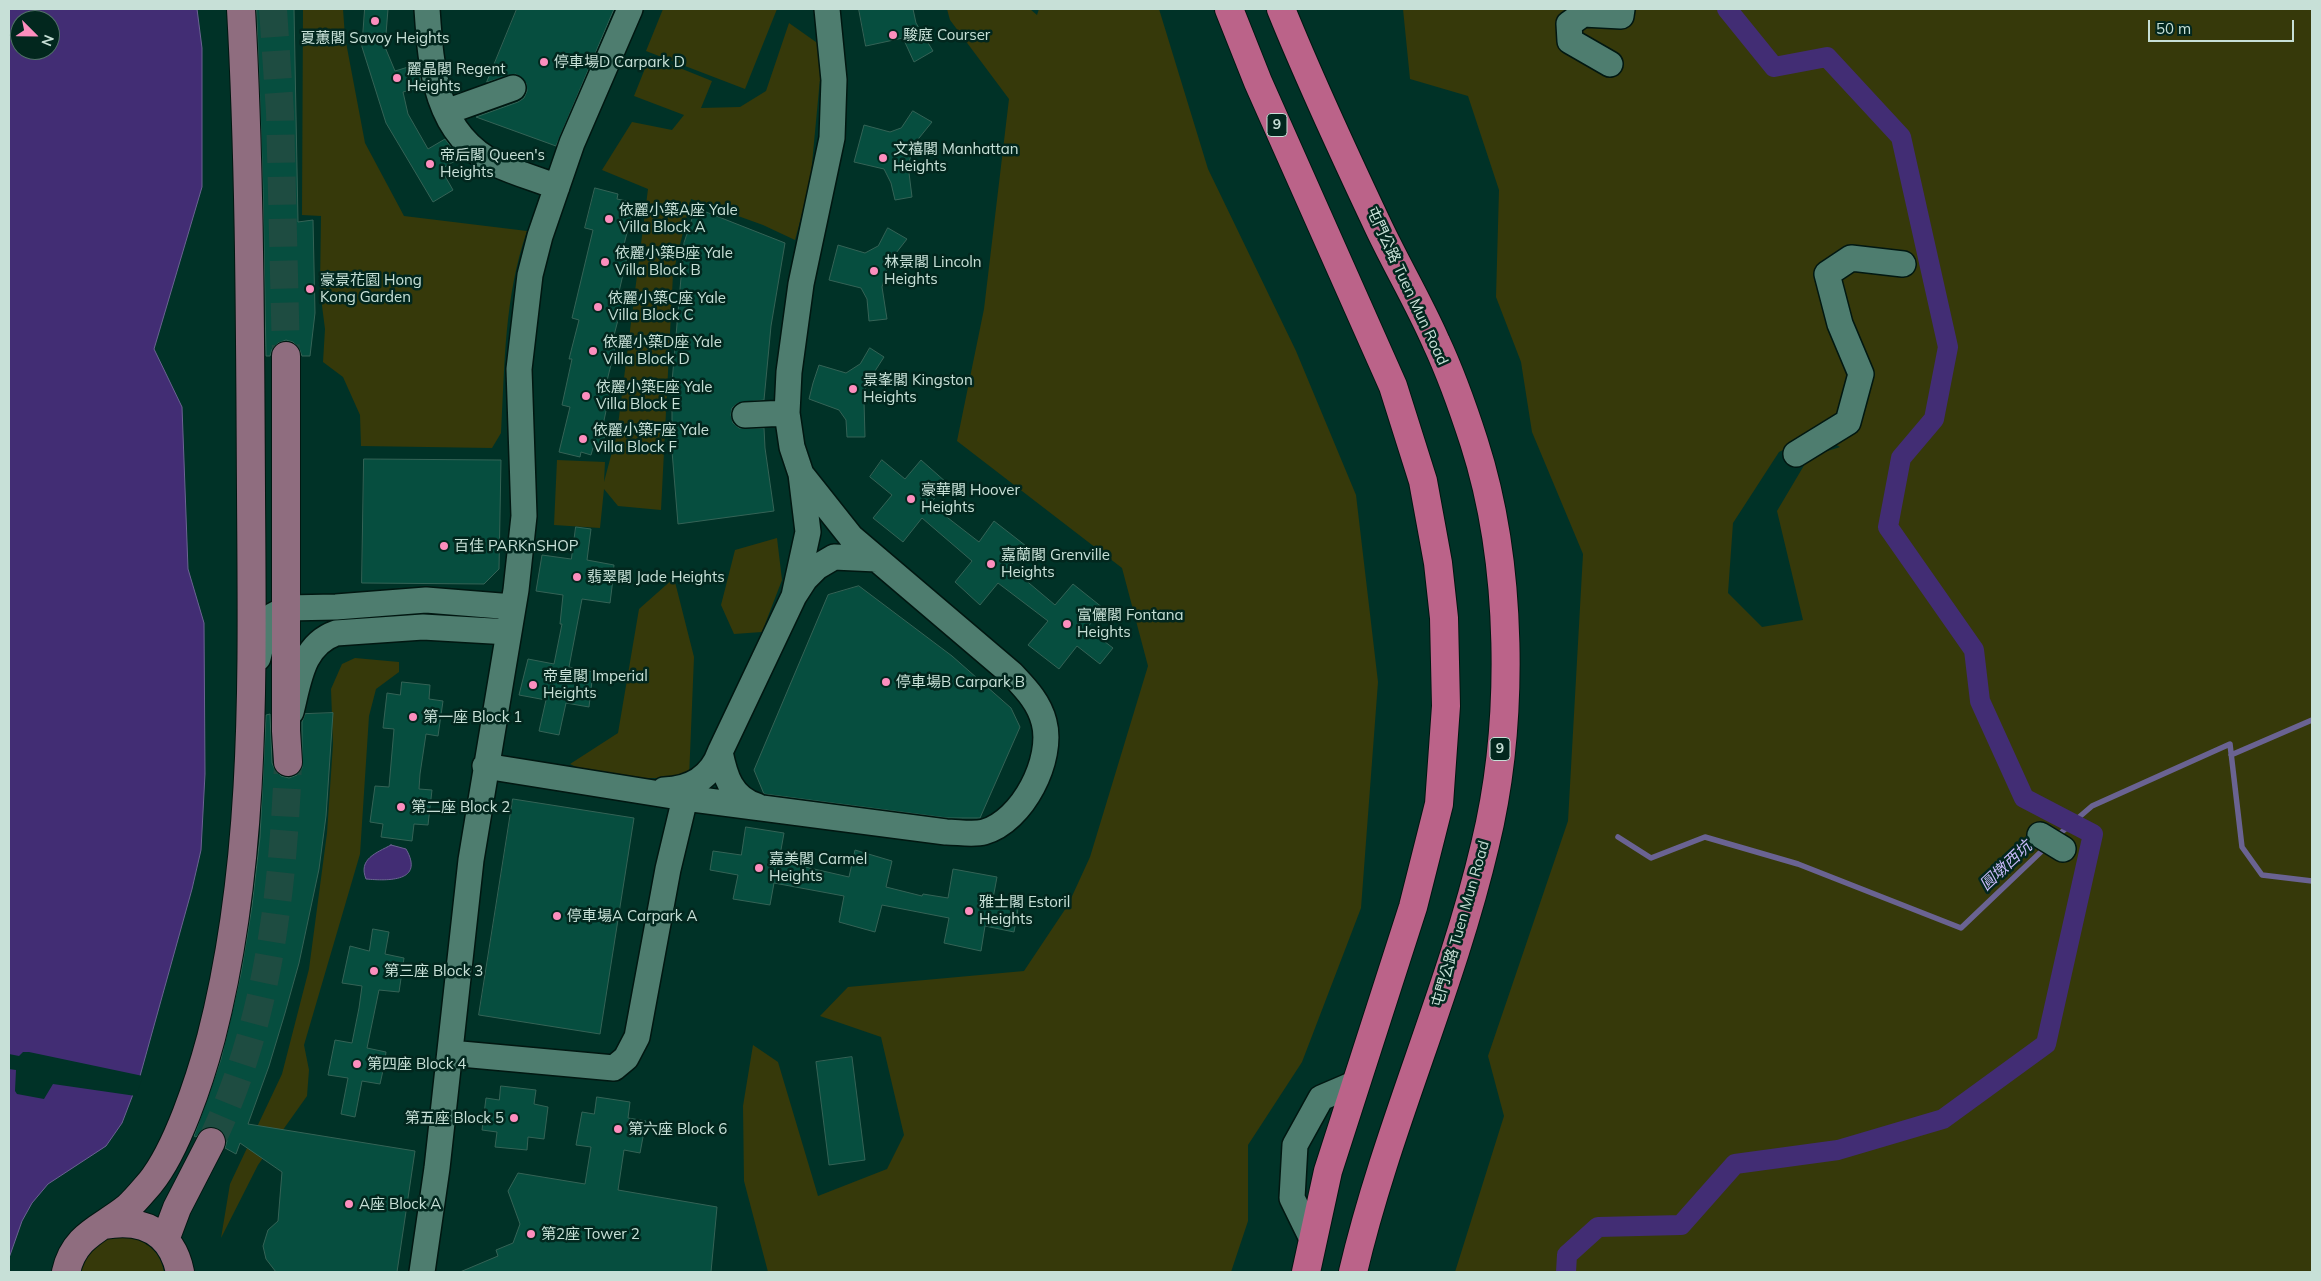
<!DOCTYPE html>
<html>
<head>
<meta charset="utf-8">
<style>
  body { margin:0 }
  #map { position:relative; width:2321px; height:1281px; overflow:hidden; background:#003227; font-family:Mulish,sans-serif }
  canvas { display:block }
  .frame { position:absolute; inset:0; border:10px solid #c7e0d7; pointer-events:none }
  .north { position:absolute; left:10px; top:10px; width:50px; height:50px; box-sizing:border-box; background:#02271e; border:1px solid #517168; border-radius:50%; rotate:113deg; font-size:14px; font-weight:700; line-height:20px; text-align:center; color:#c7e0d7 }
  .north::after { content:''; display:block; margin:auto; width:18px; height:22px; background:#fd8ebe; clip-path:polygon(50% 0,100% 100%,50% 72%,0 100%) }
  .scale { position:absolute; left:2148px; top:20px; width:146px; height:22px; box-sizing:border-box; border:2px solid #c7e0d7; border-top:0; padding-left:6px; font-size:15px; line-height:18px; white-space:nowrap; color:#c7e0d7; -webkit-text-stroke:4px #02271e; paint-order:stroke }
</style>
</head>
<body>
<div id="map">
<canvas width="2321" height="1281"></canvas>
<div class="frame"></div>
<div class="north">N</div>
<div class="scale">50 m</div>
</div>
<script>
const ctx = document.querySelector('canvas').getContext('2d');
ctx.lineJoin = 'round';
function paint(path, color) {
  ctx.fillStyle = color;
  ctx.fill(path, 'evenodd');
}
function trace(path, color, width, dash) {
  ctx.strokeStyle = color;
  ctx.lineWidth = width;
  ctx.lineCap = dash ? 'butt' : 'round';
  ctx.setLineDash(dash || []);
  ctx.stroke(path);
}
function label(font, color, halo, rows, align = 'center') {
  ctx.font = font + ' Mulish,"Noto Sans TC",sans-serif';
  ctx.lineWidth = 5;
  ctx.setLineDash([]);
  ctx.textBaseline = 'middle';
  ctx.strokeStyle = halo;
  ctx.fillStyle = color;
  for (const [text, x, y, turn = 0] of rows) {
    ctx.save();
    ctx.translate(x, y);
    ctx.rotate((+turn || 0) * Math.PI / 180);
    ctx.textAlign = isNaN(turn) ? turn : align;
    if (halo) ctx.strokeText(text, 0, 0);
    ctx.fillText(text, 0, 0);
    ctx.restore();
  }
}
const green = new Path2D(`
  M303,9H343L345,37L365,143L404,216L527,231C504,298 505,363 501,433L492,448L361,446L360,415L343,377L323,362L325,329L320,290L321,216L302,215Z
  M663,9H777L745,89L646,51Z
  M947,9H1030L1037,15L1039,9H1159L1208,169L1296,351L1356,495L1378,682L1361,908L1302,1062L1248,1145V1221L1231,1272H768L744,1181L743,1106L753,1045L778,1062L818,1196L887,1169L904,1135L881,1037L820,1016L848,987L1024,971L1068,905L1090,857L1148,666L1122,568L957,441L984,309L1009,99L950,20Z
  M1403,9H2312V1272H1455L1504,1116L1488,1056L1568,821L1583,554L1532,432L1521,362L1496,297L1499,190L1468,96L1410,79ZM1817,434L1840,447L1809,457L1777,511L1803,620L1762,627L1728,593L1733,523L1779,452Z
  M789,23L823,47L810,185L795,240L763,225L691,199L673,274L661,510L618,506L604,489L600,528L554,525L557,460L605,462L604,482L617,433L648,189L602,170L632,122L672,130L684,115L634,96L650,56L712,81L701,108L740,107L766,91Z
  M777,538L782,580L762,632L734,634L721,605L735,550Z
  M674,578L694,657L689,778H599L570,764L618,733L639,609Z
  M355,658L399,662V672L376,689L369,716L360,854L304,1045L309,1070L307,1096L258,1165L221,1238L230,1184L282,1074L309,969L327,833L333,744L331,689L342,664Z
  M117,1235C140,1237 160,1247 164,1272H80C85,1252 97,1241 117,1235Z`);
const water = new Path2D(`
  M9,9H197L202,48V187L154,349L182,407L188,569L204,623L205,774L201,850L192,889L140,1076L122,1123L106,1146L48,1184L32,1203L22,1221L9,1258ZM20,20H50V50H20Z
  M391,845L406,849C425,882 388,881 366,879C358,859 376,853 391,845Z`);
const pier = new Path2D(`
  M23,1052H29L143,1076L136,1096L53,1084L44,1099L17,1094L15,1091L16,1070L9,1069V1054L19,1056Z`);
const stream = new Path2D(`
  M2231,755L2312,720
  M1618,837L1651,858L1705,837L1798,864L1961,928L2046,847
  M2056,837L2092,806L2230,744L2242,847L2262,875L2312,881`);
const canal = new Path2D(`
  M1566,1272L1567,1255L1598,1227L1681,1225L1735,1164L1838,1150L1943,1119L2046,1044L2093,834L2024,798L1980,701L1974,650L1888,527L1901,458L1934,419L1948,347L1901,137L1827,57L1774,67L1727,9`);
const building = new Path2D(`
  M257,9H294L298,222L313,220L315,313L310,356H302L299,348L293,342L286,340L278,343L272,349L270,356H266L263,190Z
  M365,9H388L385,47L395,71L418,64L422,87L403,92L408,114L428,149L445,139L460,158L441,169L453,190L433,202L386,123L362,47Z
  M517,9H614L556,146L476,117L518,102L524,98L527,91L526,83L516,74L487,82Z
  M859,9H913L916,23L933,51L914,62L903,38L866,46Z
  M913,111L932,122L915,143L908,165L912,197L895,200L891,183L884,169L854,162L864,125L890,132L901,128Z
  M595,188L618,194L617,199L627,201L626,208L633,210L622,252L628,253L618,296L624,297L612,343L616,344L606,385L611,387L602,430L606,431L601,450L593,448L591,455L581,452L580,457L559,452L570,407L562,405L572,359H569L579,320L572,318L593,230L585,228Z
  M696,208L785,243L771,326L764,400L738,403L732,408L731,415L733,423L739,428H764L765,448L774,511L678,524L672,451V382L684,243Z
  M888,228L907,239L889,262L882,287L887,319L869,321L867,299L861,288L829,280L838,245L865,253L878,246Z
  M870,348L884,357L866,385L864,401L865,437H847L846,420L839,410L809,399L813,383L819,365L846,373L860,364Z
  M364,459L501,460L499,569L484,584L362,583Z
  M882,460L905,479L921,460L947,483L930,504L979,542L994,521L1026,546L1010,567L1055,605L1073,584L1103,608L1087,628L1113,648L1100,664L1077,646L1059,669L1028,645L1048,621L998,583L980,605L955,582L972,561L922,518L903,542L873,518L892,495L870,477Z
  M576,527L591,529L587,560L614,565L612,587L610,603L582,599L569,667L593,672L589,707L566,703L559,735L539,731L546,700L519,695L528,659L554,664L562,624H560L563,595L536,591L542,555L571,559Z
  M859,586L952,656L1011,708L1020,727L980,818H947L764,794L754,770L828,595Z
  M402,682L430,685L429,699L443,701L438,736L426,734L420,774L419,789L432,790L428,825L414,824L412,841L381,837L383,824L370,822L375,786L389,787L394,729L383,728L387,693L400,695Z
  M333,713L326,816L319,869L299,963L285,1013L269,1066L248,1124L415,1151L397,1272H276L266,1259L263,1246L268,1230L278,1221L282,1172L240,1143L236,1154L225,1148L227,1141L224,1134L218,1128L210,1126L203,1129L196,1137L194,1136L221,1059L241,973L252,906L260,837L266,715L270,714L272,763L275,770L281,776L289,778L297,775L302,768V722L305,714Z
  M513,799L634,818L600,1034L479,1015Z
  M746,827L784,833L779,861L849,877L855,850L892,861L886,887L922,896L923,894L948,898L953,869L997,877L992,904L1018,909L1014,932L985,926L981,951L944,943L949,918L882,905L875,932L839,922L844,896L774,883L770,905L733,899L738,875L710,870L713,851L741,855Z
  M373,929L389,932L385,954L404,958L399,992L379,990L367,1048L386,1052L384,1066L380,1084L362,1081L355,1117L341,1114L348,1078L328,1075L335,1040L352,1043L359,1008L362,986L342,983L350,946L369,951Z
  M852,1057L865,1160L829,1165L816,1062Z
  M501,1086L536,1090L534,1104L548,1107L544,1139L528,1137L527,1150L495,1147L497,1132L482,1130L486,1098L499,1100Z
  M597,1097L630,1102L628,1118L646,1121L640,1153L624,1150L618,1190L717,1207L711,1272H460L498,1256L496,1250L513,1243L520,1224L508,1191L518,1173L585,1184L591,1147L576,1145L582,1112L594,1114Z`);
const majorTunnel = new Path2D(`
  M273,9L280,112L286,356
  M211,1142C268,1024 283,891 288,762`);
const minor = new Path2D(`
  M427,9C431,68 435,134 496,164C515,173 537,179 557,187
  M1610,64L1570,41L1569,24L1583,14L1621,16L1622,9
  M446,112L513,88
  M745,415L787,413
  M1796,454L1848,422L1861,374L1840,324L1827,274L1851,258L1903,264
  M794,596L808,532L801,474L792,447L787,413L789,372L801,284L832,138L834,80L827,9
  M258,658L266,625L272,616L287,608L336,607L426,600L513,607
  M291,712C299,681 302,645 336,633L423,627L509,632
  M485,766L685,798L946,832C958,832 973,835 984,832C1023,821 1054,759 1044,722C1039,702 1026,689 1012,674L851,537L801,474
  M664,790C690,789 711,778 720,752
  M757,806C731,798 725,776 720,752L794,596L805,579L817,567L834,557L877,559
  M2040,835L2063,849
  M450,1053L614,1068L626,1058L637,1037L668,869L685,798
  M1313,1241L1292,1198L1295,1145L1321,1098L1356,1083
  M422,1272L437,1168L471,860L516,590L524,516L519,369L530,275L540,236L572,143L630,9`);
const major = new Path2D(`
  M286,356V731L288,762
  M104,1225C142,1218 172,1232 180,1272
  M165,1240L177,1208L211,1142
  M66,1272C74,1235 101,1229 127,1208C135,1201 143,1191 150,1183C177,1150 200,1079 211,1038C257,860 252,674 251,492C250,331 250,170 241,9`);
const highway = new Path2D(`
  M1229,9L1258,82L1393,386L1423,481L1438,563L1444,618L1446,706L1439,804L1413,907L1328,1171L1306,1272
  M1281,9C1311,83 1345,156 1379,228C1397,266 1419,303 1436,342C1451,374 1463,408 1474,442C1513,563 1515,722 1485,845C1451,990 1387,1127 1353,1272`);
const markers = [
  [375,21,5,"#fd8ebe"],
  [893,35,5,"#fd8ebe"],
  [544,62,5,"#fd8ebe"],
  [397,78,5,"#fd8ebe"],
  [883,158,5,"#fd8ebe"],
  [430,164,5,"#fd8ebe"],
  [609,219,5,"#fd8ebe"],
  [605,262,5,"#fd8ebe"],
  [874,271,5,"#fd8ebe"],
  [310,289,5,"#fd8ebe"],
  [598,307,5,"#fd8ebe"],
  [593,351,5,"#fd8ebe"],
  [853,389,5,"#fd8ebe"],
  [586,396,5,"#fd8ebe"],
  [583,439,5,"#fd8ebe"],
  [911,499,5,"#fd8ebe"],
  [444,546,5,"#fd8ebe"],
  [991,564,5,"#fd8ebe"],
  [577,577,5,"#fd8ebe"],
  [1067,624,5,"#fd8ebe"],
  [886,682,5,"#fd8ebe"],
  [533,685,5,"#fd8ebe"],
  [413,717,5,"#fd8ebe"],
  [401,807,5,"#fd8ebe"],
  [759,868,5,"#fd8ebe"],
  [969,911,5,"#fd8ebe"],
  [557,916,5,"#fd8ebe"],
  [374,971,5,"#fd8ebe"],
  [357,1064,5,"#fd8ebe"],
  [514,1118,5,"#fd8ebe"],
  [618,1129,5,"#fd8ebe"],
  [349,1204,5,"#fd8ebe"],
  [531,1234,5,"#fd8ebe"]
];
const shields = [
  [1277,125,20],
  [1500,749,20]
];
const shieldNames = [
  ["9",1277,125],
  ["9",1500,749]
];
const poiNames = [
  ["駿庭 Courser",903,35],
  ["夏蕙閣 Savoy Heights",375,38,"center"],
  ["停車場D Carpark D",554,62],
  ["麗晶閣 Regent",407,69],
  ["Heights",407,86],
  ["文禧閣 Manhattan",893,149],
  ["Heights",893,166],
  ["帝后閣 Queen's",440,155],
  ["Heights",440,172],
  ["依麗小築A座 Yale",619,210],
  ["Villa Block A",619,227],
  ["依麗小築B座 Yale",615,253],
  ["Villa Block B",615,270],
  ["林景閣 Lincoln",884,262],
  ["Heights",884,279],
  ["豪景花園 Hong",320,280],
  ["Kong Garden",320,297],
  ["依麗小築C座 Yale",608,298],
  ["Villa Block C",608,315],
  ["依麗小築D座 Yale",603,342],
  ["Villa Block D",603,359],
  ["景峯閣 Kingston",863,380],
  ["Heights",863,397],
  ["依麗小築E座 Yale",596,387],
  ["Villa Block E",596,404],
  ["依麗小築F座 Yale",593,430],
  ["Villa Block F",593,447],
  ["豪華閣 Hoover",921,490],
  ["Heights",921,507],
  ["百佳 PARKnSHOP",454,546],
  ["嘉蘭閣 Grenville",1001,555],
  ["Heights",1001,572],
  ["翡翠閣 Jade Heights",587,577],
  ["富儷閣 Fontana",1077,615],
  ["Heights",1077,632],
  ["帝皇閣 Imperial",543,676],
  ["Heights",543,693],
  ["停車場B Carpark B",896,682],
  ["第一座 Block 1",423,717],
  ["第二座 Block 2",411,807],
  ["嘉美閣 Carmel",769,859],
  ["Heights",769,876],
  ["雅士閣 Estoril",979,902],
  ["Heights",979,919],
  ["停車場A Carpark A",567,916],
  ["第三座 Block 3",384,971],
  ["第四座 Block 4",367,1064],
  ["第五座 Block 5",504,1118,"right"],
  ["第六座 Block 6",628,1129],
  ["A座 Block A",359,1204],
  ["第2座 Tower 2",541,1234]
];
const streetNames = [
  ["屯門公路 Tuen Mun Road",1407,286,65],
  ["屯門公路 Tuen Mun Road",1461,924,-74]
];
const waterNames = [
  ["圓墩西坑",2006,866,-43]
];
paint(green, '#36390a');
paint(water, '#422d74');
trace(water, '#6a6392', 1);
paint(pier, '#003227');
trace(stream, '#6a6392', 5.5);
trace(canal, '#422d74', 20);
paint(building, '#064e3f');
trace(building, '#346356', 1);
trace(majorTunnel, '#1e4c41', 28, [28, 14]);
trace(minor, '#011711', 28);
trace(major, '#011711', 30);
trace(highway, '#011711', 30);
trace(minor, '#4e7d6f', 25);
trace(major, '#8f6d7f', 28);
trace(highway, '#bb6389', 28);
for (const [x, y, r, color] of markers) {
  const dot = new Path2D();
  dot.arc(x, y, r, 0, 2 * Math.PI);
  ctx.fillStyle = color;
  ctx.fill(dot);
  trace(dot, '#02271e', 2);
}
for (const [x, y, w] of shields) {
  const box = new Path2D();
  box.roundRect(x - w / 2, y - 11.5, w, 23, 4);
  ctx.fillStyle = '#02271e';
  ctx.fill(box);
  trace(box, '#c7e0d7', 1);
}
label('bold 14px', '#c7e0d7', null, shieldNames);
label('15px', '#c7e0d7', '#02271e', poiNames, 'left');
label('15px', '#c7e0d7', '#02271e', streetNames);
label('italic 16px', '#c7baf9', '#02271e', waterNames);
</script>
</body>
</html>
